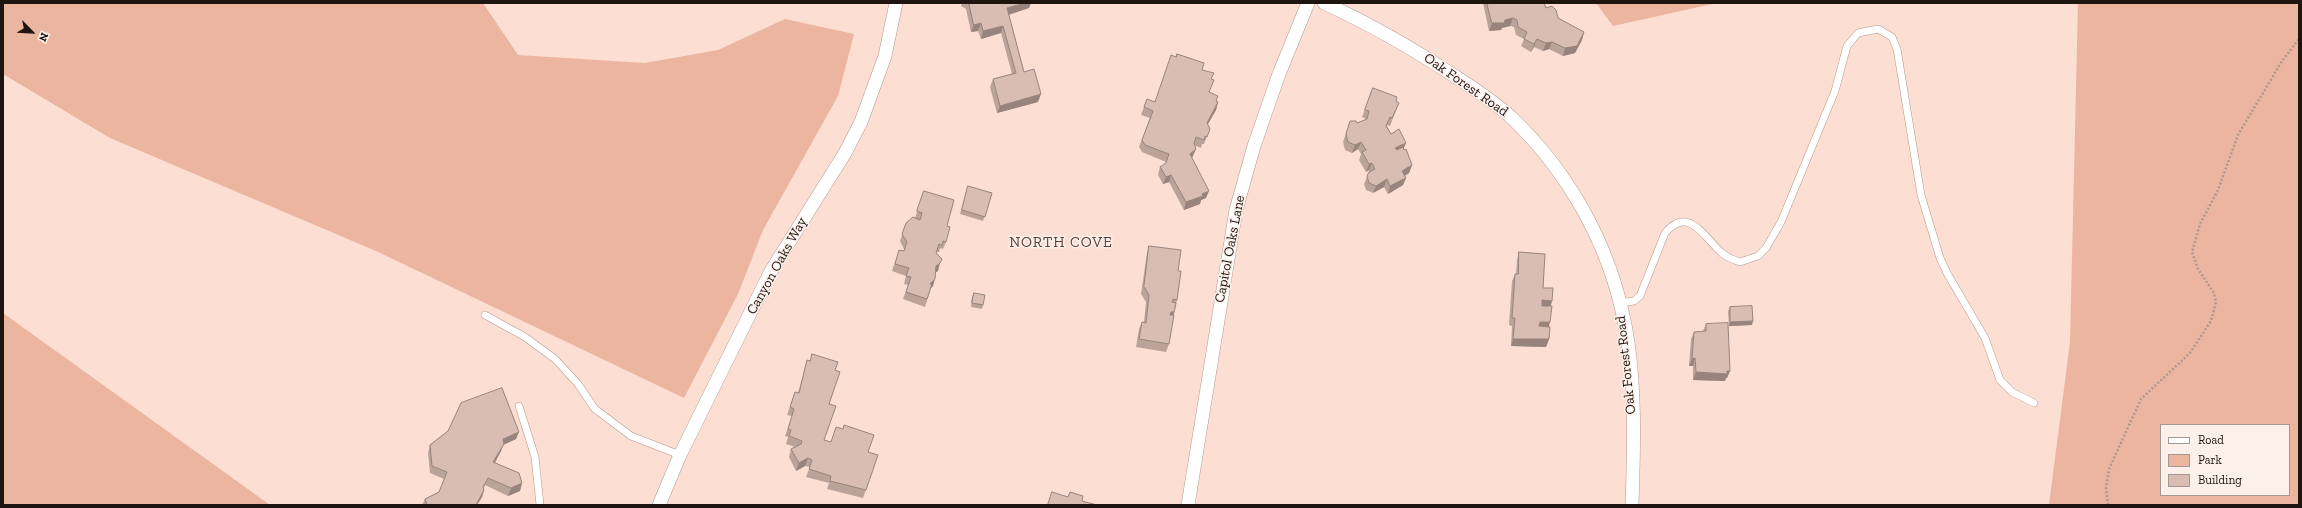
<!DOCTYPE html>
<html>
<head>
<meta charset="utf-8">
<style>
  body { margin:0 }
  #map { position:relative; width:2302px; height:508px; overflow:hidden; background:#fcded3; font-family:"Zilla Slab",serif }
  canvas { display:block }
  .frame { position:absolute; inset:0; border:4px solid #1e1410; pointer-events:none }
  .legend { position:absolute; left:2160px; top:424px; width:130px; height:72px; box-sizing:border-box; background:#fcf0eb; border:1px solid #a39893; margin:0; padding:5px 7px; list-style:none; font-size:12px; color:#1e1410 }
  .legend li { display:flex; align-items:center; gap:8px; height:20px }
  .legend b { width:20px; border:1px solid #a39893 }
  .north { position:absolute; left:12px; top:12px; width:40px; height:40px; -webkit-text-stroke:3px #fcf0eb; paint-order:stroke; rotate:114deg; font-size:11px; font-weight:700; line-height:16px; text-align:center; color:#1e1410 }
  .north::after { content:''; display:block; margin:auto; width:14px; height:18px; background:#1e1410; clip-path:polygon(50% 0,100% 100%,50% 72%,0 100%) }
</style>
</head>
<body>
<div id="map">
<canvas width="2302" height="508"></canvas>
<div class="frame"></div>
<ul class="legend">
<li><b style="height:5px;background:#fff"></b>Road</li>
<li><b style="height:11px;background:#ecb5a0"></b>Park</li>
<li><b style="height:11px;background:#d9bdb2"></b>Building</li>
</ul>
<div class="north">N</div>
</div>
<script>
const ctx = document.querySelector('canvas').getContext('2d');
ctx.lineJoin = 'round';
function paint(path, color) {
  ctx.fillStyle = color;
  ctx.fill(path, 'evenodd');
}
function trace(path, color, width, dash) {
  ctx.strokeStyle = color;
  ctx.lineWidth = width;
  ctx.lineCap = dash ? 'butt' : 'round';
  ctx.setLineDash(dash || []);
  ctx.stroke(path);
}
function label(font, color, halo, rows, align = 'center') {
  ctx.font = font + ' "Zilla Slab",serif';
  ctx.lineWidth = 3;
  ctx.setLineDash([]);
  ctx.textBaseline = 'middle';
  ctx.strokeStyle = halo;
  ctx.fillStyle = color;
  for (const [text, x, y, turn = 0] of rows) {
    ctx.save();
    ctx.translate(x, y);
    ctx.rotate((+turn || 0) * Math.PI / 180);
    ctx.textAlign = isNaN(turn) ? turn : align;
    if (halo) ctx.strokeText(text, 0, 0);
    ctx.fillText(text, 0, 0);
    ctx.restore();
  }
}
const green = new Path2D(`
  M3,3H483L518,55L645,63L718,50L785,19L854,34L838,96L763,230L738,294L684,398L376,251L110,138L3,74Z
  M1596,3H1717L1613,26Z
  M2078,3H2299V505H2049L2070,342ZM2161,425H2289V495H2161Z
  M3,313L270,505H3Z`);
const path = new Path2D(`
  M2108,505L2106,488L2109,469L2141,399L2190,353L2211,321L2216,302L2214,293L2198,269L2192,252L2200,224L2218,190L2238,135L2282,61L2299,39`);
const lane = new Path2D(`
  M1619,303L1634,301L1640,296L1665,233C1689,204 1705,239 1723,254C1728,258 1734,260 1740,262L1758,256L1766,248L1781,222L1835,91L1847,46L1858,33L1878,29L1892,37L1897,49L1921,195L1940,258L1947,273L1985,338L2000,380L2012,392L2034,403
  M485,315L525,337L555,359L578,384L595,409L631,436L680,455
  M519,406L535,457L540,505`);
const street = new Path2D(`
  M1324,3C1370,24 1410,47 1453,75C1473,88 1495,102 1513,119C1570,174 1610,246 1625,325C1636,382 1634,447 1632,505
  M659,505L680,455L771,271L845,153L861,122L885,56L896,3
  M1188,505L1236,210L1254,146L1279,74L1308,3`);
const wall = new Path2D(`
  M962,3H1031L1029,8L1009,15L1024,72L1038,102L997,113L990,87L993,79L1012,74L1001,33L981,39L978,31L971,32L966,9L961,6Z
  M1483,3H1544L1546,8L1558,18L1584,32L1582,40L1575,53L1563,56L1549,49L1543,51L1534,47L1531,52L1521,46L1524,39L1516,35L1514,27L1510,26L1502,28L1501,30L1489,31Z
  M1202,70L1211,79L1209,92L1216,101L1218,102L1216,110L1207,125L1210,129L1204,144H1202L1201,148L1194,145L1193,156L1192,158L1206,198L1201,200L1200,204L1184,210L1169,182L1163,184L1158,175L1160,167L1166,164V162L1142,152L1139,147L1150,118L1141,115L1147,99L1155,102Z
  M1373,88L1399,103L1390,126L1387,125V126L1391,134L1404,149L1412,165L1409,173L1405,176L1406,178L1403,185L1388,194L1384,187L1373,193L1366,190L1364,184L1369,172V170L1366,172L1359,160L1361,154L1358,149L1352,153L1345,150L1343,142L1350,121L1357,123L1366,120V119L1362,117Z
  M968,186L992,193L983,221L960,214Z
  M924,191L947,226L946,242L943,249L940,248L939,252H936V253L938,271L935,272L933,286L931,288L925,307L903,299L908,285L904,284L906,276L892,271L899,250L903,251L904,249L900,241L906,223L915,218Z
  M1149,246L1178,271L1177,300L1174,315L1169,344L1166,352L1136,347L1139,329L1142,322H1144L1146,302L1141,294L1147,253Z
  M1519,252L1543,288L1552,301L1550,306L1549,327V339L1546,347L1511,346L1512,326L1509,325L1512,281L1515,274H1516L1517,260Z
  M974,293L983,305L982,309L971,307L972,297Z
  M1730,307L1752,325L1729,326L1728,311Z
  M1706,324L1730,371L1727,378H1726L1725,381L1693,380V366H1689L1691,339L1694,332L1703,331Z
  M807,360L835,370L829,404L824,440L868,452L866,490L863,498L827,489L829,483L806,477L810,467L805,466L796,471L789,457L791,449L795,447L786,444L788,437L785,436L792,416L787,415L795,392L798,393L805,368Z
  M448,431L516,439L503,445L501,451L495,462L522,483L520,491L508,496L485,485L484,488V490L482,497L477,505H422L425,499L439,492L444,479L430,473L428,453L430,445Z`);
const shadedWall = new Path2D(`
  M1025,3H1031L1029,8L1004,16L1007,8Z
  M1513,18L1510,26L1502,28L1501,30L1489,31L1492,23Z
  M981,23L978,31L971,32L974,25Z
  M1003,26L1001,33L981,39L983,31Z
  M1584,32L1582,40L1575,53L1563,56L1565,48Z
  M1537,39L1534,47L1531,52L1534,44Z
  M1552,42L1549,49L1543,51L1546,43Z
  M1041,94L1038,102L997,113L1000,106Z
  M1218,102L1216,110L1204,131L1207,123Z
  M1361,142L1358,149L1352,153L1355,145Z
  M1406,143L1403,150L1393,155L1395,148Z
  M1196,149L1193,156L1187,162L1190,154Z
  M1372,163L1369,170L1366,172L1369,164Z
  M1412,165L1409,173L1399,179L1402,171Z
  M1171,175L1169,182L1163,184L1166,177Z
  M1406,178L1403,185L1388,194L1390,186Z
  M1387,179L1384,187L1373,193L1376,186Z
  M1209,191L1206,198L1201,200L1200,204L1184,210L1186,202Z
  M940,263L938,271L933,274L936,266Z
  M935,279L933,286L928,291L930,284Z
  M1542,300L1552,301L1550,308L1540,307Z
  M1171,312H1174L1172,320L1168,319Z
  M1753,321L1752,325L1729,326L1730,322Z
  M1540,322H1550L1548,330L1537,329Z
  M1513,339H1549L1546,347L1511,346Z
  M1695,358L1693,366H1689L1692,359Z
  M1730,371L1727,378H1726L1725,381L1693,380L1696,372Z
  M519,432L516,439L503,445L501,451L491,470L503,439Z
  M808,458L805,466L796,471L799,463Z
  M522,483L520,491L508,496L511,488Z
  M484,490L482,497L477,505H476Z`);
const building = new Path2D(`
  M969,3H1025L1007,8L1024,72L1034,69L1041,94L1000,106L993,79L1016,73L1003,26L983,31L981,23L974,25Z
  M1487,3H1544L1546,8L1552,6L1556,10L1558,18L1584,32L1577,46L1565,48L1552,42L1546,43L1537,39L1534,44L1524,39L1527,32L1518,27L1517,20L1513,18L1505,20L1504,23H1492Z
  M1177,54L1204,63L1202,70L1214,73L1211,79L1214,80L1209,92L1218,96L1216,101L1218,102L1207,123L1210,129L1207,137L1205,136L1204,140L1196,137L1194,143L1196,149L1190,154L1209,191L1202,194L1203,196L1186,202L1171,175L1166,177L1160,167L1166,163L1169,154L1145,145L1142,140L1153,111L1144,107L1147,99L1155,102L1171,55L1176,57Z
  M1373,88L1397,97L1396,101L1399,103L1392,118L1390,117L1386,126L1391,134L1399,129L1406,143L1395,148L1397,150L1403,147L1404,150L1406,149L1412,165L1402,171L1406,178L1390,186L1387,179L1376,186L1369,183L1367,176L1369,172L1375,169L1372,163L1369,164L1362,152L1366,150L1361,142L1355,145L1348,142L1346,134L1350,121H1356L1357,123L1367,119L1369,111L1365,110Z
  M968,186L992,193L985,217L962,210Z
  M924,191L954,200L947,226L950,227L946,242L943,241L942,245L939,244L936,253L942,259L940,263L936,266L935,279L930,284H932L927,299L906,292L911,277L906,276L909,268L895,264L899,250L904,251L907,242L902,234L906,223L913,217L920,220L922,213L917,211Z
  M1149,246L1181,250L1178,271H1181L1177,300L1173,299L1172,302L1176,303L1174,312H1171L1170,315H1174L1169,344L1139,339L1142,322L1146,323L1149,295L1144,287Z
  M1519,252L1545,254L1543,288H1553L1552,301L1542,300V306H1552L1550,322H1540L1539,326L1550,327L1549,339H1513L1515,318H1512L1515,274H1518Z
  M974,293L985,295L983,305L972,303Z
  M1752,306L1753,321L1730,322V307Z
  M1728,323L1730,371H1727V374L1696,372L1695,358L1692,359L1694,332L1706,331V324Z
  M812,354L838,362L835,370L840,372L829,404L836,406L824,440L831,442L836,427L843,429L844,425L874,435L868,452L878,455L866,490L830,481L831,476L809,469L812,460L808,458L799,463L791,449L801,444L802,441L789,436L791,430L788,429L794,409L790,407L795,392L799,393L807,360L810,361Z
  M502,388L519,432L503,439L504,444L493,462L519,473L522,483L511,488L488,478L483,487L484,490L476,505H427L425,499L439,492L447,472L432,466L430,445L448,431L461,403Z
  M1052,492L1068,497L1070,492L1083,496L1082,501L1097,505H1048Z`);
const streetNames = [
  ["Oak Forest Road",1466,85,35],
  ["Capitol Oaks Lane",1230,249,-79],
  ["Canyon Oaks Way",777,266,-61],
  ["Oak Forest Road",1626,365,-96]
];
const neighbourhoodNames = [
  ["NORTH COVE",1061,243]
];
paint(green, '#ecb5a0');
trace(lane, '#b4988e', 8);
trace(street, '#b4988e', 14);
trace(path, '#b09990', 2.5, [2, 2]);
trace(lane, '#fff', 7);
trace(street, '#fff', 13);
paint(wall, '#bba399');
paint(shadedWall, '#98847d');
paint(building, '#d9bdb2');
trace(building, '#98847d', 1);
label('14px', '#1e1410', '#fcf0eb', streetNames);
ctx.letterSpacing = '1px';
label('15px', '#584138', '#fcf0eb', neighbourhoodNames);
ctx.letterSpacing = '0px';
</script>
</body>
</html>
